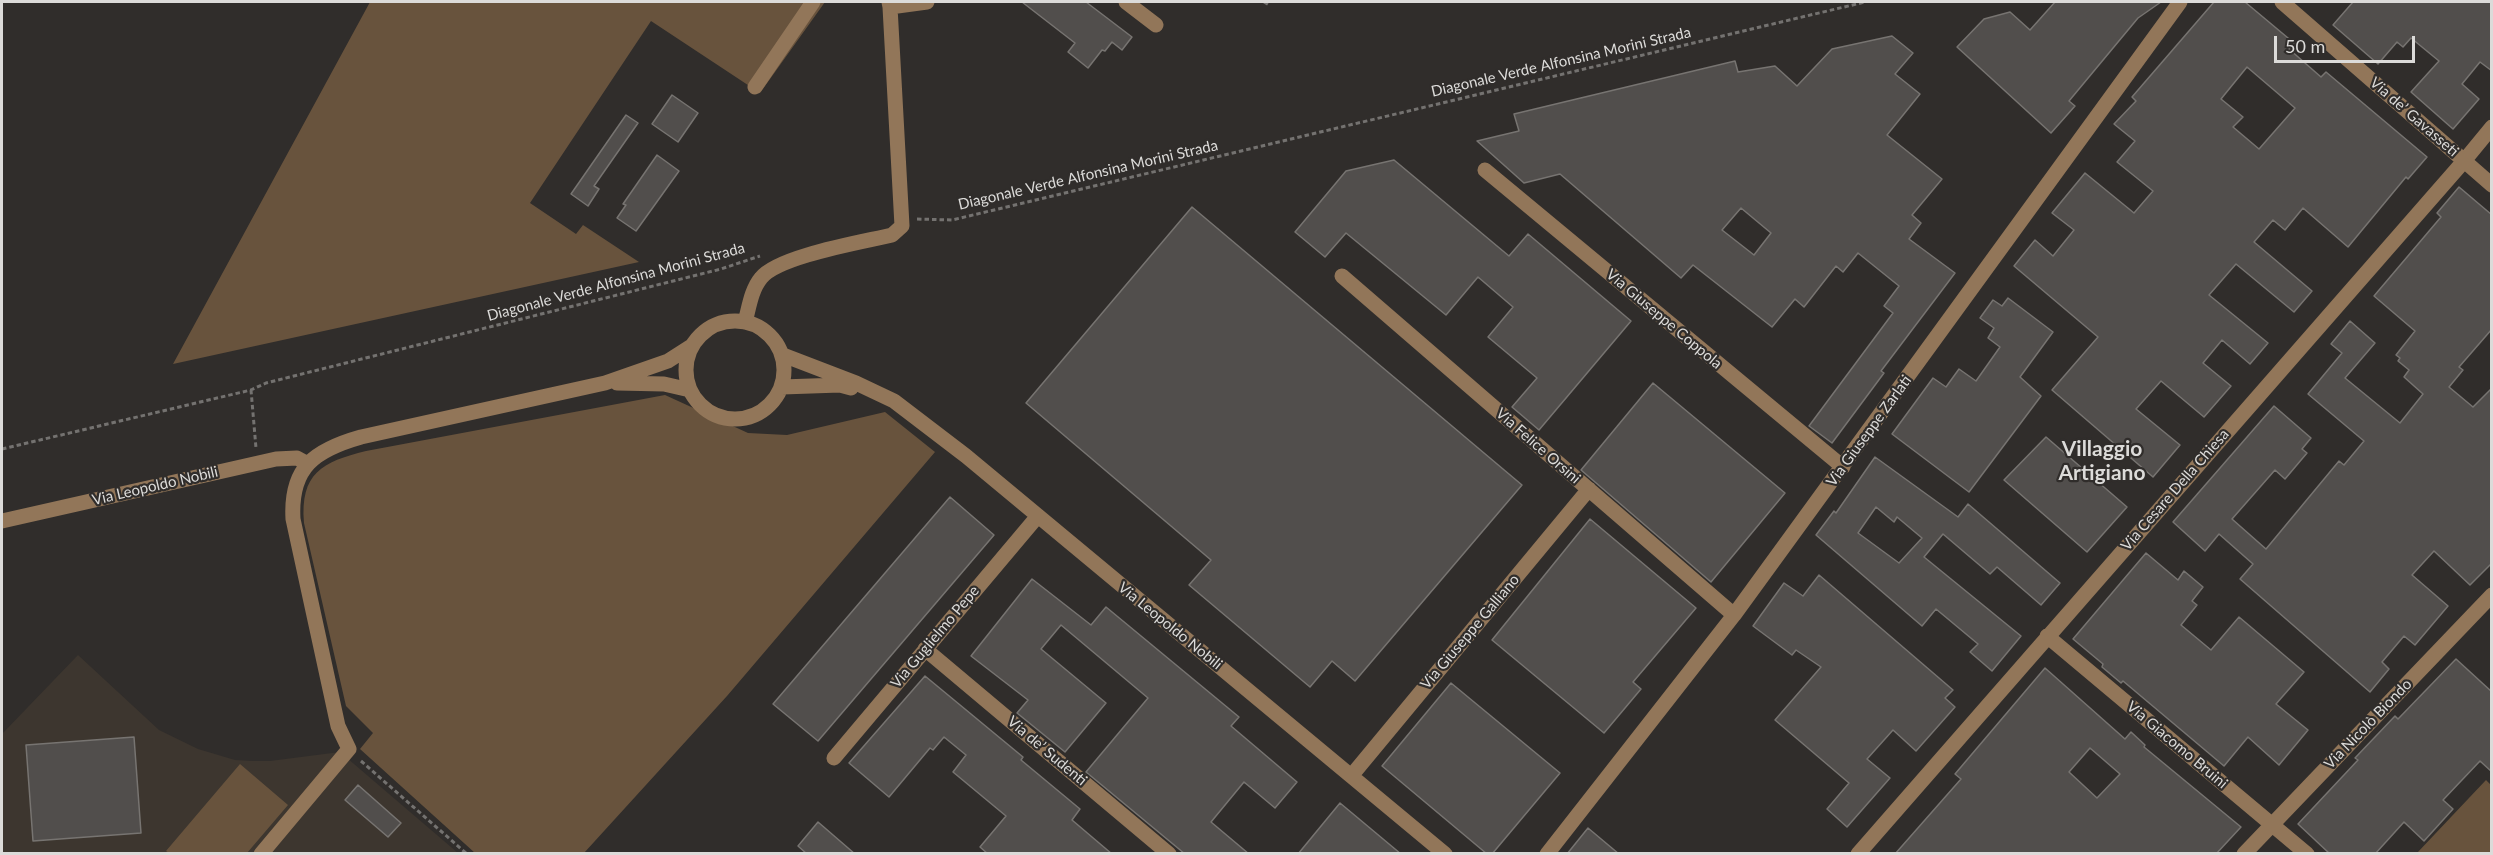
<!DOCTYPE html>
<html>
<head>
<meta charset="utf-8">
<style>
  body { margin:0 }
  #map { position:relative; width:2493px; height:855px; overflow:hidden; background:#302d2b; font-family:Lato,sans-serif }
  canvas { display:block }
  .frame { position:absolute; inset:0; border:3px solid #dcdbd9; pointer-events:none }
  .scale { position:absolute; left:2274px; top:36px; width:141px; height:27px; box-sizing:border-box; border:3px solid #dcdbd9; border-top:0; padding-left:8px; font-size:18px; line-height:21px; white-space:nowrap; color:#dcdbd9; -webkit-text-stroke:4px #302d2b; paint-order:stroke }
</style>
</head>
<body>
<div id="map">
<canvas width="2493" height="855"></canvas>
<div class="frame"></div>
<div class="scale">50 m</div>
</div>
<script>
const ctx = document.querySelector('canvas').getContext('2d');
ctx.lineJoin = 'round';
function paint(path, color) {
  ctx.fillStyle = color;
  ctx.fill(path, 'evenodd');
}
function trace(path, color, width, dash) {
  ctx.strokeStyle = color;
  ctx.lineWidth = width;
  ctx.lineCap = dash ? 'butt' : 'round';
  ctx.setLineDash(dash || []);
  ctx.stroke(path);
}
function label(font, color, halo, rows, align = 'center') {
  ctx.font = font + ' Lato,sans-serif';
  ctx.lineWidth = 4.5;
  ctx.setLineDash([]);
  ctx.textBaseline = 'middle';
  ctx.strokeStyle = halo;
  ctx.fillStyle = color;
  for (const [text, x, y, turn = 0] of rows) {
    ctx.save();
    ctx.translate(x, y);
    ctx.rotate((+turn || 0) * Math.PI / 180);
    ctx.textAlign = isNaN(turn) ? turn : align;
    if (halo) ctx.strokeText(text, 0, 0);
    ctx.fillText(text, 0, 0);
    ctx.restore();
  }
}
const built = new Path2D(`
  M78,655L159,730L198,749L235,760L253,761H270L340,752L458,853H2V734Z`);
const green = new Path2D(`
  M370,2H825L760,93L651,21L530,203L576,234L583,225L639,262L173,364Z
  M665,395L748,433L787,435L885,412L935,452L727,696L584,853H475L360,749L373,733L346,706L304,523C300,473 322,462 366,451Z
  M240,764L288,805L247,853H169L166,851Z
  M2486,780L2491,785V853H2417Z`);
const building = new Path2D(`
  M1022,2H1086L1132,37L1122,50L1112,42L1105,51L1102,50L1088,68L1068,52L1075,43Z
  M2055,2H2161L2138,18L2069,101L2075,106L2051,133L1957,47L1984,19L2010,12L2030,30Z
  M2214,2H2245L2294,43L2289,49L2321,77L2326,72L2427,157L2408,179L2406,177L2348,247L2303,208L2285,230L2273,220L2254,242L2312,291L2294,312L2236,264L2209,295L2268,343L2250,364L2222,340L2203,363L2231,386L2204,417L2161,381L2136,409L2180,445L2153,477L2052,390L2098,337L2014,266L2035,240L2053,256L2074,230L2052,213L2085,173L2134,213L2153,191L2117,162L2135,141L2114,124L2136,101L2132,97ZM2247,67L2295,108L2259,149L2233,127L2243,117L2221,99Z
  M2353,2H2492V71L2480,62L2462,84L2479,99L2453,129L2411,92L2439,61L2411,38L2403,47L2397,42L2378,64L2333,25Z
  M1892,36L1913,53L1895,74L1920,94L1887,135L1942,179L1912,215L1921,223L1909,239L1955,273L1881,371L1884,373L1832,443L1809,426L1893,313L1884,306L1899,286L1858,253L1843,272L1836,266L1804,307L1795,299L1772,327L1693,265L1681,278L1560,174L1524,183L1477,141L1519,131L1514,114L1735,61L1738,72L1775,66L1797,86L1832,49ZM1741,208L1771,233L1754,255L1722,230Z
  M672,95L698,113L678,142L652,124Z
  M626,115L638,123L594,186L599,189L588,206L571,194Z
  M657,155L679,171L636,231L617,218L626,205L623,204Z
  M1394,160L1509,256L1528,234L1631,321L1539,430L1512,407L1537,378L1488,337L1513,307L1478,277L1446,315L1346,233L1325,257L1295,232L1346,171Z
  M2459,187L2492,215V329L2459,367L2463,370L2449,387L2473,407L2492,388V563L2470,585L2434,551L2412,575L2448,606L2415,645L2404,636L2382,662L2389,669L2370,692L2240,579L2253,564L2219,534L2205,551L2173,522L2274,406L2311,438L2302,449L2307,453L2285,479L2275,470L2232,519L2266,549L2339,461L2344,465L2364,441L2308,394L2342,353L2331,344L2350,321L2375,343L2345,378L2400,423L2423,394L2404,377L2409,370L2398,361L2400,358L2396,355L2415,331L2374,296L2441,217L2437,213Z
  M1192,207L1522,485L1355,681L1332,661L1310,687L1189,585L1211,560L1026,403Z
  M2008,298L2053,332L2020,377L2041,396L1969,492L1892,434L1933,378L1946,387L1959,369L1976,381L2000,347L1988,338L1994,328L1980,318L1993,300L2002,306Z
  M1653,383L1785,493L1711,582L1581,470Z
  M2046,437L2127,507L2087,552L2004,480Z
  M1875,457L1958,517L1968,504L2060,583L2041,605L1997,567L1990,574L1943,534L1924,557L2021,636L1992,671L1970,652L1978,644L1936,609L1922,626L1816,535L1834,511L1836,513ZM1876,507L1894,522L1897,517L1922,538L1899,563L1858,533Z
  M950,497L994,535L818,741L773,704Z
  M1590,519L1696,608L1633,682L1641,689L1604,733L1492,640Z
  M2146,553L2178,580L2184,571L2203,587L2192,601L2197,605L2181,625L2211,650L2239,617L2304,672L2276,704L2308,730L2279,765L2248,737L2224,766L2123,681L2121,683L2102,667L2103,664L2073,639Z
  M1819,575L1953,690L1945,698L1955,707L1916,751L1893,730L1867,759L1890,778L1847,827L1827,809L1849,783L1775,720L1821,667L1796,650L1792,655L1753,626L1784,583L1803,596Z
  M1032,579L1091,625L1106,607L1239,717L1231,726L1297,782L1275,808L1244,782L1211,822L1249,854H1185L1086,772L1148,698L1061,625L1041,649L1106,703L1065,752L1017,713L1028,700L971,656Z
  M2456,659L2492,692V772L2480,761L2443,800L2453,809L2424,841L2404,822L2375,854H2330L2298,824L2358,760L2355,758L2395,716L2398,719Z
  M2045,668L2125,739L2131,732L2145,745L2144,747L2241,827L2216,854H1895L1961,779L1955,774ZM2090,748L2120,774L2097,798L2069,772Z
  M925,676L1023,757L1021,760L1080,809L1072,820L1112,854H988L980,847L1006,816L953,772L966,755L944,737L933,750L930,748L889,797L849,763Z
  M1451,683L1560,773L1492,854H1487L1382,766Z
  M134,737L141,833L33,841L26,745Z
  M358,785L401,823L388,837L345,800Z
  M1340,803L1401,854H1298Z
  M818,822L855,854H807L798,846Z
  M1588,828L1619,854H1567Z`);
const path = new Path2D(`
  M1264,2L1269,5
  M917,219L952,220L1865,2
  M251,390L256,448
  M2,449L251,390L266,383L721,269L760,256
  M361,761L467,854`);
const minor = new Path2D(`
  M889,2L890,7L927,2
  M1126,2L1156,25
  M2282,2L2492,185
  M755,87L813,2
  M1485,170L1843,467
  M1342,276L1734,615
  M686 370a49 49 0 1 1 98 0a49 49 0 1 1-98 0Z
  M745,322C749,308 751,290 761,278C778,256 863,242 892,235L902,226L890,7
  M783,355L856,383L894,401L966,456L1445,854
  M617,383L664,384L690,390
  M782,387L840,385L851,388
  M2,521L276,459L297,458L308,464
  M2047,636L2307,854
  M925,649L1169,854
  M834,758L1037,517
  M1352,775L1589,489
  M261,854L349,749L338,726L293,519C290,467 315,450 361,437L605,383L668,361L693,345
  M1547,854L1734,615L2180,2
  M1858,854L2464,161L2492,127
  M2244,854L2492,595`);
const streetNames = [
  ["Diagonale Verde Alfonsina Morini Strada",1561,62,-13],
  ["Via de’ Gavasseti",2414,117,41],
  ["Diagonale Verde Alfonsina Morini Strada",1088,175,-13],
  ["Diagonale Verde Alfonsina Morini Strada",616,282,-15],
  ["Via Giuseppe Coppola",1664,319,40],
  ["Via Giuseppe Zarlati",1869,431,-54],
  ["Via Felice Orsini",1538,446,41],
  ["Via Leopoldo Nobili",155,486,-13],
  ["Via Cesare Della Chiesa",2175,490,-49],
  ["Via Leopoldo Nobili",1170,626,39],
  ["Via Giuseppe Galliano",1470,632,-50],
  ["Via Guglielmo Pepe",935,637,-50],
  ["Via Nicolò Biondo",2368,724,-46],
  ["Via Giacomo Bruini",2177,745,40],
  ["Via de’ Sudenti",1047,751,40]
];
const districtNames = [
  ["Villaggio",2102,449],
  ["Artigiano",2102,473]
];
paint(built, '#3d362f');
paint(green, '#68533d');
paint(building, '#514e4c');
trace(building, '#777471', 1.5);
trace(path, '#747270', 3, [4.5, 3]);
trace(minor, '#927659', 15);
label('15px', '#dcdbd9', '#302d2b', streetNames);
label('bold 21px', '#dcdbd9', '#302d2b', districtNames);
</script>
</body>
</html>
